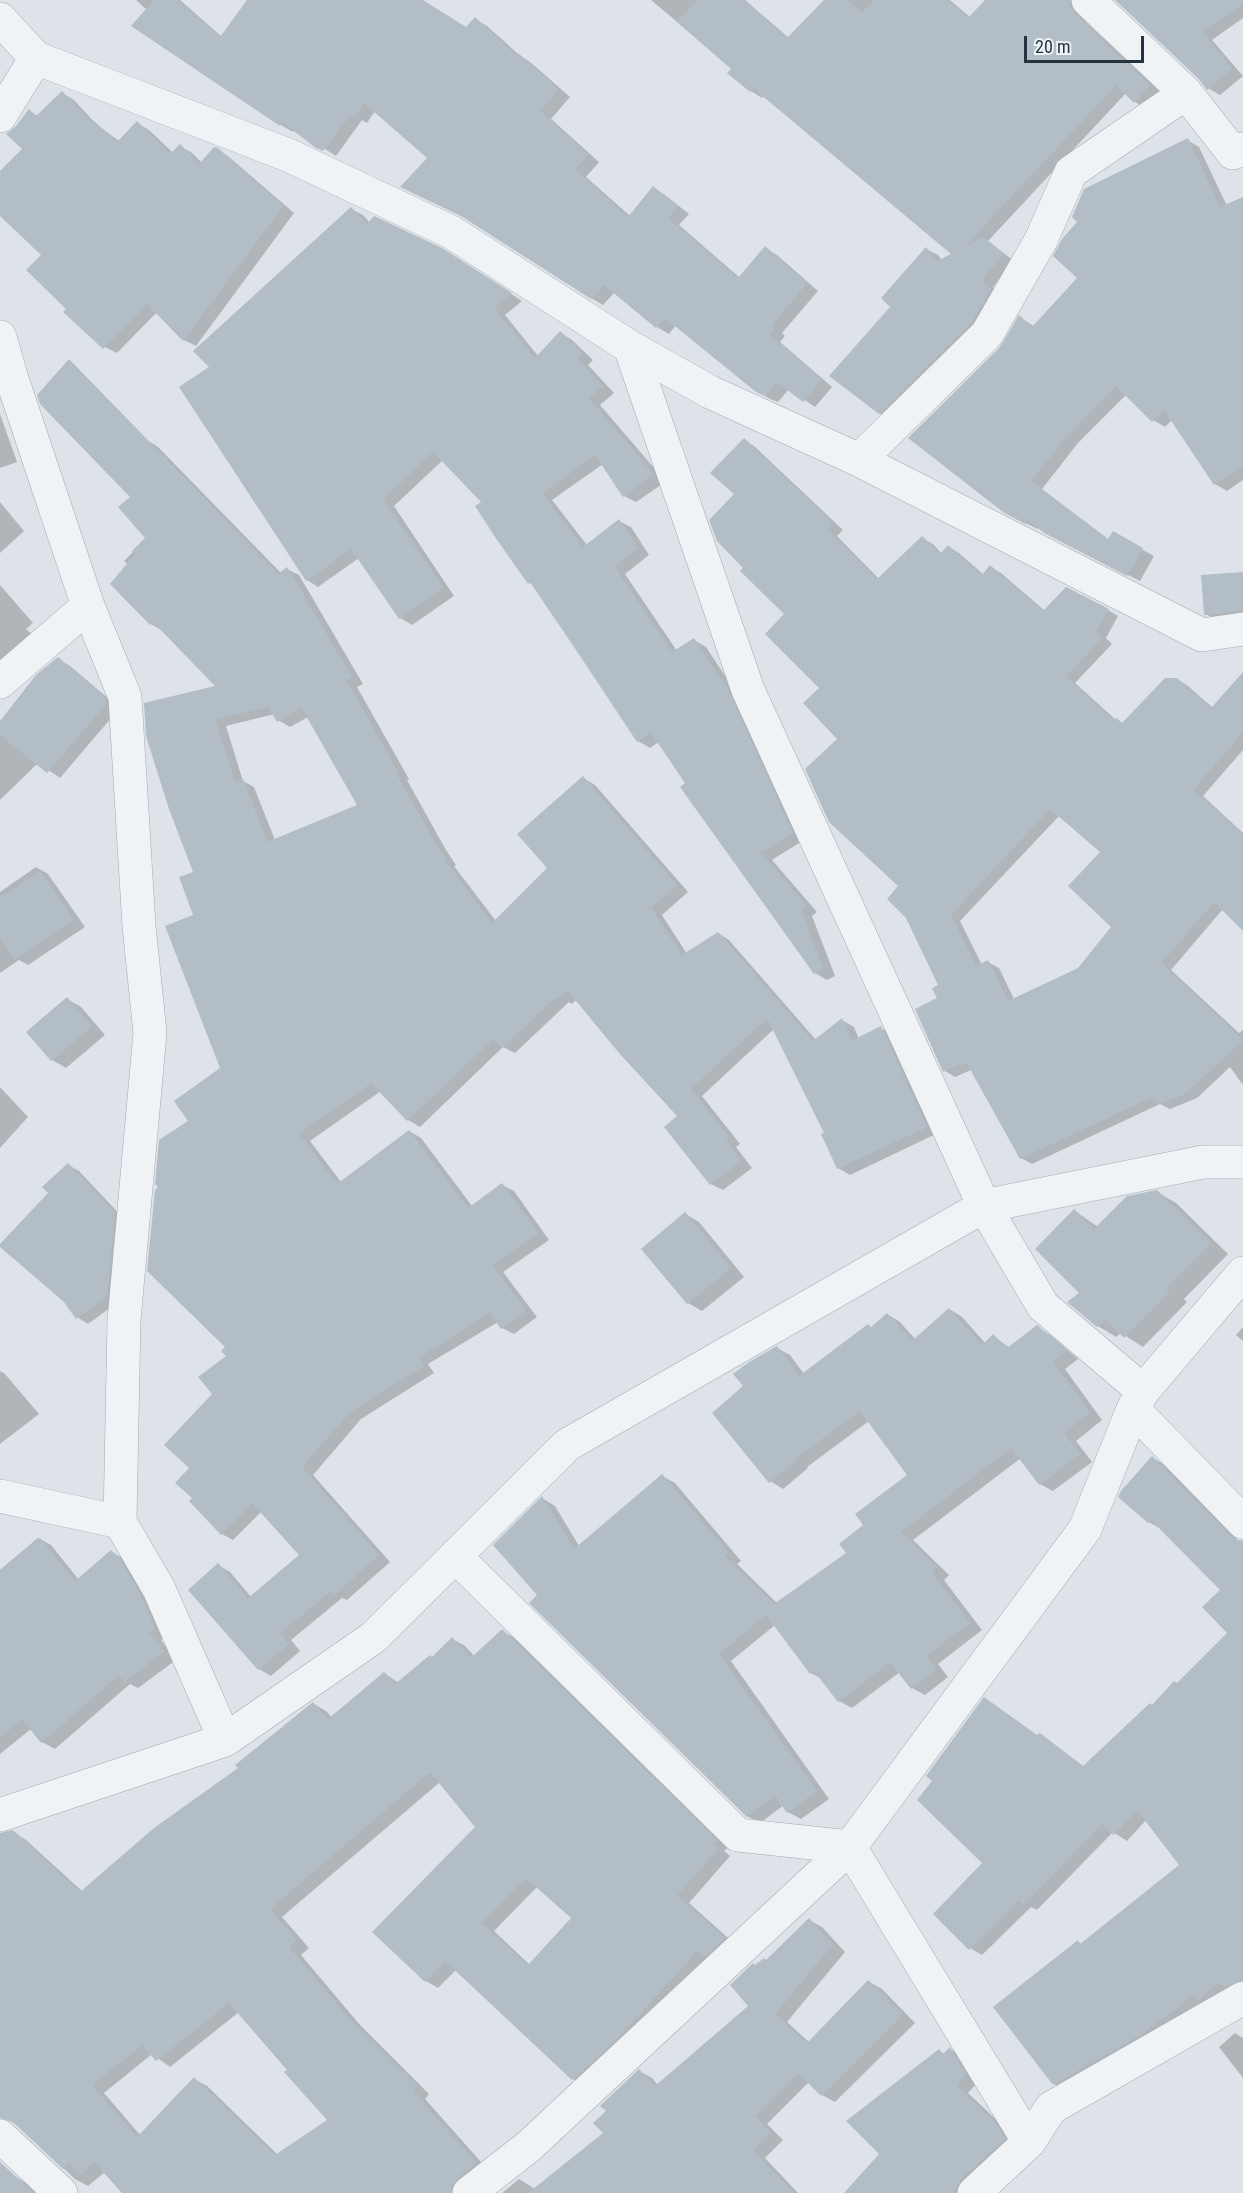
<!DOCTYPE html>
<html>
<head>
<meta charset="utf-8">
<style>
  body { margin:0 }
  #map { position:relative; width:1243px; height:2193px; overflow:hidden; background:#dde3e8; font-family:"Roboto Condensed",sans-serif }
  canvas { display:block }
  .scale { position:absolute; left:1024px; top:36px; width:120px; height:27px; box-sizing:border-box; border:3px solid #253340; border-top:0; padding-left:8px; font-size:18px; line-height:21px; white-space:nowrap; color:#253340; -webkit-text-stroke:4px #ecf2f6; paint-order:stroke }
</style>
</head>
<body>
<div id="map">
<canvas width="1243" height="2193"></canvas>
<div class="scale">20 m</div>
</div>
<script>
const ctx = document.querySelector('canvas').getContext('2d');
ctx.lineJoin = 'round';
function paint(path, color) {
  ctx.fillStyle = color;
  ctx.fill(path, 'evenodd');
}
function trace(path, color, width, dash) {
  ctx.strokeStyle = color;
  ctx.lineWidth = width;
  ctx.lineCap = dash ? 'butt' : 'round';
  ctx.setLineDash(dash || []);
  ctx.stroke(path);
}
const shadow = new Path2D(`
  M136,0H180L222,37L249,0H422L467,29L475,19L487,26L518,54L530,62L570,97L551,119L599,162L586,177L630,216L654,188L665,195L689,214L679,225L740,278L765,248L777,255L818,291L782,333L785,336L780,342L832,387L815,407L789,389L778,402L770,399L757,391L676,325L669,334L657,327L615,292L603,305L591,298L375,111L367,123L362,120L336,156L294,129L293,132L281,125L133,26L147,10Z
  M651,0H745L789,38L826,0H950L971,18L987,0H1083L1082,14L1086,22L1161,92L1147,109L1135,102L1126,93L988,241L1014,261L993,287L1002,296L891,420L879,413L892,307L926,249L938,255L942,260L953,254L764,95L762,98L751,91L733,69Z
  M1117,0H1243V18L1212,40L1243,76L1220,95L1208,88Z
  M62,93L74,100L96,124L119,141L137,123L149,130L173,153L180,146L192,153L202,163L217,149L229,157L294,213L196,346L184,340L157,312L117,353L105,347L28,270L43,255L0,213V173L24,149L17,127L29,111L38,116Z
  M1187,140L1199,147L1227,206L1243,198V480L1227,491L1215,484L1172,420L1165,427L1153,420L1127,394L1078,443L1042,489L1109,540L1113,533L1154,556L1140,581L1059,540L1039,527L1038,529L1017,519L1001,348L1020,317L1035,327L1079,278Z
  M351,209L363,215L370,223L454,257L522,301L505,315L538,356L561,333L572,340L593,360L588,365L614,393L600,405L655,469L664,483L636,502L624,496L603,464L552,500L587,545L619,521L631,527L649,555L625,574L677,651L694,640L706,647L739,697L804,840L772,860L817,912L812,916L835,976L827,980L815,973L659,742L650,748L638,741L534,585L529,583L483,502L443,460L394,506L454,596L412,625L400,618L359,558L318,587L307,580L212,367Z
  M0,414L17,462L0,468Z
  M147,440L158,447L281,573L287,569L299,575L363,684L357,687L409,779L407,780L446,850L456,865L454,866L496,921L549,868L583,778L595,785L688,892L662,915L687,954L718,933L729,940L816,1040L842,1020L854,1027L859,1039L881,1028L893,1035L938,1133L850,1175L838,1168L826,1134L774,1029L702,1096L740,1144L736,1147L752,1168L723,1190L711,1184L679,1116L577,999L572,1004L569,1002L515,1053L503,1047L420,1127L408,1120L381,1091L310,1141L341,1182L409,1131L421,1138L472,1206L502,1185L514,1191L549,1240L503,1272L537,1317L514,1334L502,1328L498,1322L428,1364L434,1373L361,1419L313,1475L390,1562L347,1600L342,1598L291,1640L300,1651L271,1676L259,1669L218,1565L230,1572L251,1597L301,1555L262,1511L233,1540L222,1534L194,1498L191,1467L213,1395L228,1356L227,1347L160,1187L190,1122L222,1068L195,916V873L218,687L163,631L151,624L128,564L124,561L147,538L132,497ZM275,714L278,720L290,727L308,717L359,806L275,840L254,787L243,781L226,726Z
  M744,440L754,446L843,530L837,536L879,579L922,538L933,544L942,554L949,547L959,553L984,575L990,567L1001,573L1045,611L1108,610L1118,616L1106,638L1112,644L1075,683L1116,720L1124,724L1177,679L1188,686L1213,708L1243,675V750L1203,796L1243,833V926L1223,909L1171,970L1239,1033L1243,1030V1085L1230,1067L1197,1098L1170,1109L1160,1104L1032,1164L1021,1158L971,1070L955,1077L945,1071L939,999L940,986L901,886L839,740L822,688L786,614L746,568L736,494ZM1060,815L1102,852L1113,927L1079,969L1014,999L999,968L988,962L982,965L960,921Z
  M0,502L24,531L0,553Z
  M1243,579V617L1216,620L1206,614Z
  M0,585L33,623L26,629L32,634L0,661Z
  M58,659L70,666L116,705L118,710L60,778L38,763L0,800V723Z
  M36,867L48,874L85,927L28,965L19,960L0,973V892Z
  M67,999L81,1007L105,1035L66,1068L52,1060Z
  M0,1087L28,1117L0,1148Z
  M68,1165L79,1171L125,1220L118,1302L88,1324L77,1317L50,1193Z
  M1157,1192L1176,1203L1228,1254L1184,1299L1187,1302L1143,1347L1121,1333L1116,1337L1098,1326L1081,1293L1075,1211L1098,1227Z
  M685,1214L699,1222L744,1277L702,1311L688,1303L643,1249Z
  M949,1309L962,1317L986,1344L993,1336L1010,1348L1037,1327L1050,1335L1078,1359L1065,1369L1102,1420L1076,1441L1092,1462L1053,1491L1040,1484L1021,1458L913,1540L949,1575L944,1580L982,1630L938,1664L948,1677L925,1695L912,1688L900,1672L852,1708L839,1701L822,1679L811,1673L775,1625L731,1661L829,1799L801,1819L788,1812L784,1805L760,1823L747,1816L539,1596L542,1498L555,1506L579,1546L662,1476L675,1483L741,1561L737,1564L778,1604L848,1554L865,1526L909,1475L869,1421L807,1467L808,1468L783,1489L770,1481L745,1386L777,1348L790,1355L804,1374L872,1328L887,1314L900,1322L915,1339Z
  M1243,1327V1341L1236,1335Z
  M0,1371L5,1374L39,1414L0,1444Z
  M1153,1458L1165,1465L1240,1542L1243,1541V1991L1067,2091L1054,2084L1078,1942L1082,1945L1181,1865L1147,1819L1127,1841L1113,1832L1037,1910L1031,1907L982,1955L970,1948L984,1863L1040,1735L1084,1767L1177,1684L1230,1633L1222,1590L1161,1529L1149,1522Z
  M38,1538L51,1545L79,1580L112,1552L124,1559L168,1635L161,1640L176,1660L138,1688L130,1684L55,1749L42,1742L31,1729L0,1754V1570Z
  M502,1631L515,1638L728,1848L724,1851L730,1856L689,1903L737,1946L586,2086L573,2079L456,1970L438,1988L426,1981L477,1827L440,1782L282,1917L309,1948L301,1955L360,2025L429,2094L425,2099L489,2171L465,2193H124L105,2172L88,2186L75,2179L19,2126L0,2115V1834L13,1832L26,1840L83,1892L240,1768L314,1704L326,1711L332,1718L384,1673L399,1683L433,1658L452,1639L465,1646L475,1657ZM538,1886L574,1918L530,1965L494,1931ZM239,2012L329,2120L278,2155L207,2086L194,2079L141,2136L104,2093L152,2054L170,2067Z
  M809,1920L822,1927L845,1952L787,2022L810,2043L869,1982L882,1989L915,2023L835,2102L822,2095L809,2082L767,2124L783,2140L765,2158L798,2193H502L519,2179L535,2189L605,2133L608,2111L639,2071L652,2078L658,2085L750,2006L756,1967L767,1961Z
  M1235,2033L1243,2038V2078L1219,2047Z
  M950,2049L963,2057L978,2082L968,2093L1007,2130L1017,2146L971,2193H846L881,2154L939,2051L945,2054Z
  M13,2175L26,2183L36,2193H0V2187Z`);
const building = new Path2D(`
  M154,0H178L220,37L247,0H423L466,27L475,17L516,55L518,53L559,90L540,111L589,155L575,169L628,217L653,186L678,207L668,218L738,278L765,246L807,283L771,326L774,328L769,334L822,379L803,402L777,382L765,396L756,392L665,318L656,328L604,285L591,299L461,216L400,187L427,158L364,103L354,118L350,115L323,151L316,148L282,122L280,126L131,26Z
  M697,0H745L787,38L824,0H848L862,13L874,0H948L968,18L985,0H1070V6L1075,14L1150,85L1134,103L1116,85L965,246L984,237L1004,254L982,280L991,289L972,322L879,414L829,376L890,307L881,298L926,247L937,261L951,254L753,88L750,92L727,73L731,69L677,22Z
  M1115,0H1243V4L1202,32L1232,69L1207,90L1199,79Z
  M62,91L91,122L93,120L117,142L137,121L170,154L180,144L199,164L214,147L218,148L283,206L183,341L147,304L103,349L63,312L66,309L26,270L41,255L0,216V171L22,149L6,134L16,126L29,109L36,116Z
  M1188,138L1220,207L1243,197V466L1214,485L1164,410L1152,422L1116,386L1067,436L1031,481L1108,539L1113,531L1143,548L1127,576L1046,534L1028,521L1025,524L1003,512L908,438L1000,347L1019,315L1032,327L1077,278L1053,256L1062,239L1077,222L1072,217L1084,189Z
  M351,207L367,224L374,216L442,248L512,293L494,308L535,358L560,331L582,353L577,358L603,386L589,398L643,461L653,475L623,497L595,455L542,493L583,547L619,519L638,548L615,567L672,652L694,638L728,689L793,833L761,853L806,905L801,909L823,969L814,974L680,787L685,783L651,733L637,742L576,650L530,582L528,584L495,537L475,506L481,502L433,452L383,499L443,588L399,619L351,549L306,581L179,387L209,367L193,351Z
  M69,359L278,574L287,567L352,677L346,680L398,772L396,773L434,841L446,858L444,859L492,923L547,868L517,834L583,776L677,885L651,908L682,955L718,932L813,1041L842,1018L851,1041L881,1026L927,1127L837,1169L821,1134L824,1133L767,1018L691,1089L729,1137L726,1140L741,1161L710,1185L664,1127L677,1116L619,1053L567,990L559,998L557,996L502,1048L493,1039L407,1121L371,1083L299,1134L337,1184L409,1130L468,1208L502,1183L538,1233L492,1265L526,1310L501,1329L490,1313L418,1358L424,1366L349,1413L302,1467L379,1555L334,1595L331,1591L280,1633L289,1644L258,1670L188,1590L218,1563L248,1598L299,1555L252,1503L221,1535L189,1501L192,1498L175,1483L189,1468L164,1445L212,1394L198,1377L226,1356L221,1351L225,1347L147,1271L155,1190L158,1187L155,1184L159,1140L188,1121L174,1101L220,1068L165,926L193,915L179,877L193,872L169,809L146,736L144,703L215,686L153,622L150,625L110,584L135,554L132,551L145,538L118,507L130,497L40,404L37,395ZM268,707L277,722L301,707L357,805L267,842L243,779L235,782L215,719Z
  M744,438L833,523L827,529L877,579L922,536L940,554L948,545L982,575L990,565L1043,611L1066,587L1109,609L1096,631L1103,637L1066,677L1114,720L1117,718L1122,723L1165,678H1177L1211,708L1243,672V732L1193,790L1243,834V931L1214,902L1161,963L1243,1040L1186,1093L1158,1104L1152,1097L1020,1159L966,1062L943,1072L915,1009L937,998L932,988L938,985L906,918L887,899L898,886L829,822L805,769L837,739L803,703L819,688L765,634L784,614L740,571L743,568L717,541L709,520L734,494L710,473ZM1050,809L1100,852L1068,886L1111,927L1078,968L1008,1001L988,960L976,966L951,915Z
  M1243,572V611L1204,615L1201,575Z
  M58,657L105,697L107,703L47,773L0,735V721L36,675Z
  M40,871L74,920L15,960L0,937V898Z
  M67,997L92,1026L51,1061L26,1032Z
  M68,1163L115,1212L107,1296L76,1319L64,1302L0,1247V1244L48,1193L42,1187Z
  M1157,1190L1211,1243L1167,1288L1170,1291L1124,1338L1106,1320L1097,1327L1067,1302L1079,1293L1035,1249L1074,1209L1094,1229L1127,1196Z
  M685,1212L731,1268L687,1304L641,1249Z
  M949,1308L982,1345L993,1334L1007,1348L1037,1325L1067,1351L1053,1362L1090,1412L1064,1433L1080,1454L1039,1485L1011,1448L901,1532L937,1567L932,1572L970,1623L926,1656L936,1670L911,1689L890,1662L838,1702L814,1671L810,1674L766,1615L719,1654L817,1791L787,1813L775,1795L747,1817L529,1603L537,1595L493,1545L542,1496L574,1549L662,1474L729,1553L725,1556L774,1604L846,1553L839,1544L863,1525L855,1514L907,1475L860,1411L795,1459L796,1460L769,1483L712,1413L743,1386L733,1374L749,1362L777,1346L799,1376L868,1324L871,1327L887,1313L912,1341Z
  M1152,1456L1230,1535L1237,1540H1243V1979L1224,1987L1220,1982L1198,2000L1194,1995L1142,2034L1053,2085L993,2007L1078,1940L1080,1944L1179,1865L1137,1810L1114,1835L1102,1824L1024,1905L1019,1900L969,1950L933,1914L982,1863L917,1800L932,1781L926,1776L984,1697L1037,1735L1040,1733L1083,1766L1150,1703L1152,1705L1174,1681L1177,1683L1227,1633L1202,1607L1220,1590L1151,1520L1148,1523L1118,1497L1121,1491Z
  M40,1538L75,1581L111,1550L121,1560L142,1598L155,1628L149,1632L164,1652L124,1682L119,1675L41,1743L22,1719L0,1737V1570Z
  M502,1629L717,1840L713,1843L719,1848L677,1895L725,1938L704,1957L698,1950L614,2042L572,2080L445,1961L425,1982L372,1932L475,1827L430,1772L270,1909L297,1940L289,1947L347,2016L418,2086L413,2091L477,2163L457,2179L452,2185L451,2193H122L94,2162L80,2175L69,2163L63,2169L13,2122L0,2118V1833L13,1830L80,1892L154,1828L238,1768L235,1765L313,1702L328,1719L384,1672L395,1684L430,1655L432,1657L452,1637L471,1658ZM526,1878L571,1918L528,1965L482,1923ZM229,2003L287,2070L284,2072L327,2120L275,2155L194,2077L137,2137L92,2085L142,2045L156,2061Z
  M809,1918L833,1944L775,2014L807,2043L868,1980L903,2014L821,2096L798,2073L755,2116L771,2132L753,2150L794,2193H528L603,2133L593,2123L606,2111L600,2106L639,2069L655,2086L748,2006L730,1985L753,1963L755,1965L764,1958L766,1960Z
  M950,2047L966,2074L956,2085L994,2121L1005,2139L961,2179L953,2193H844L879,2154L846,2121L939,2049L943,2054Z
  M0,2162L34,2193H0Z`);
const minor = new Path2D(`
  M1088,0L1186,93
  M0,19L36,58L288,155L451,232L630,347L710,392L859,460L1202,635L1243,629
  M0,116L36,58
  M0,337L11,376L88,606L125,697L139,926L150,1033L124,1320L120,1522L0,1496
  M630,347L748,690L984,1206L1043,1306L1143,1391L1243,1273
  M859,460L987,334L1041,240L1071,172L1186,93L1233,153L1243,149
  M0,682L88,606
  M1133,1409L1243,1522
  M455,1556L738,1835L850,1847L1029,2142
  M225,1740L374,1637L567,1445L984,1206L1203,1162H1243
  M0,1815L225,1740L159,1589L120,1522
  M0,2136L61,2193
  M469,2193L528,2147L850,1847L1085,1529L1133,1409L1143,1391
  M974,2193L1029,2142L1051,2108L1243,1998`);
paint(shadow, '#0003');
paint(building, '#b3bdc6');
trace(minor, '#a2abb2', 34);
trace(minor, '#f0f3f6', 33);
</script>
</body>
</html>
